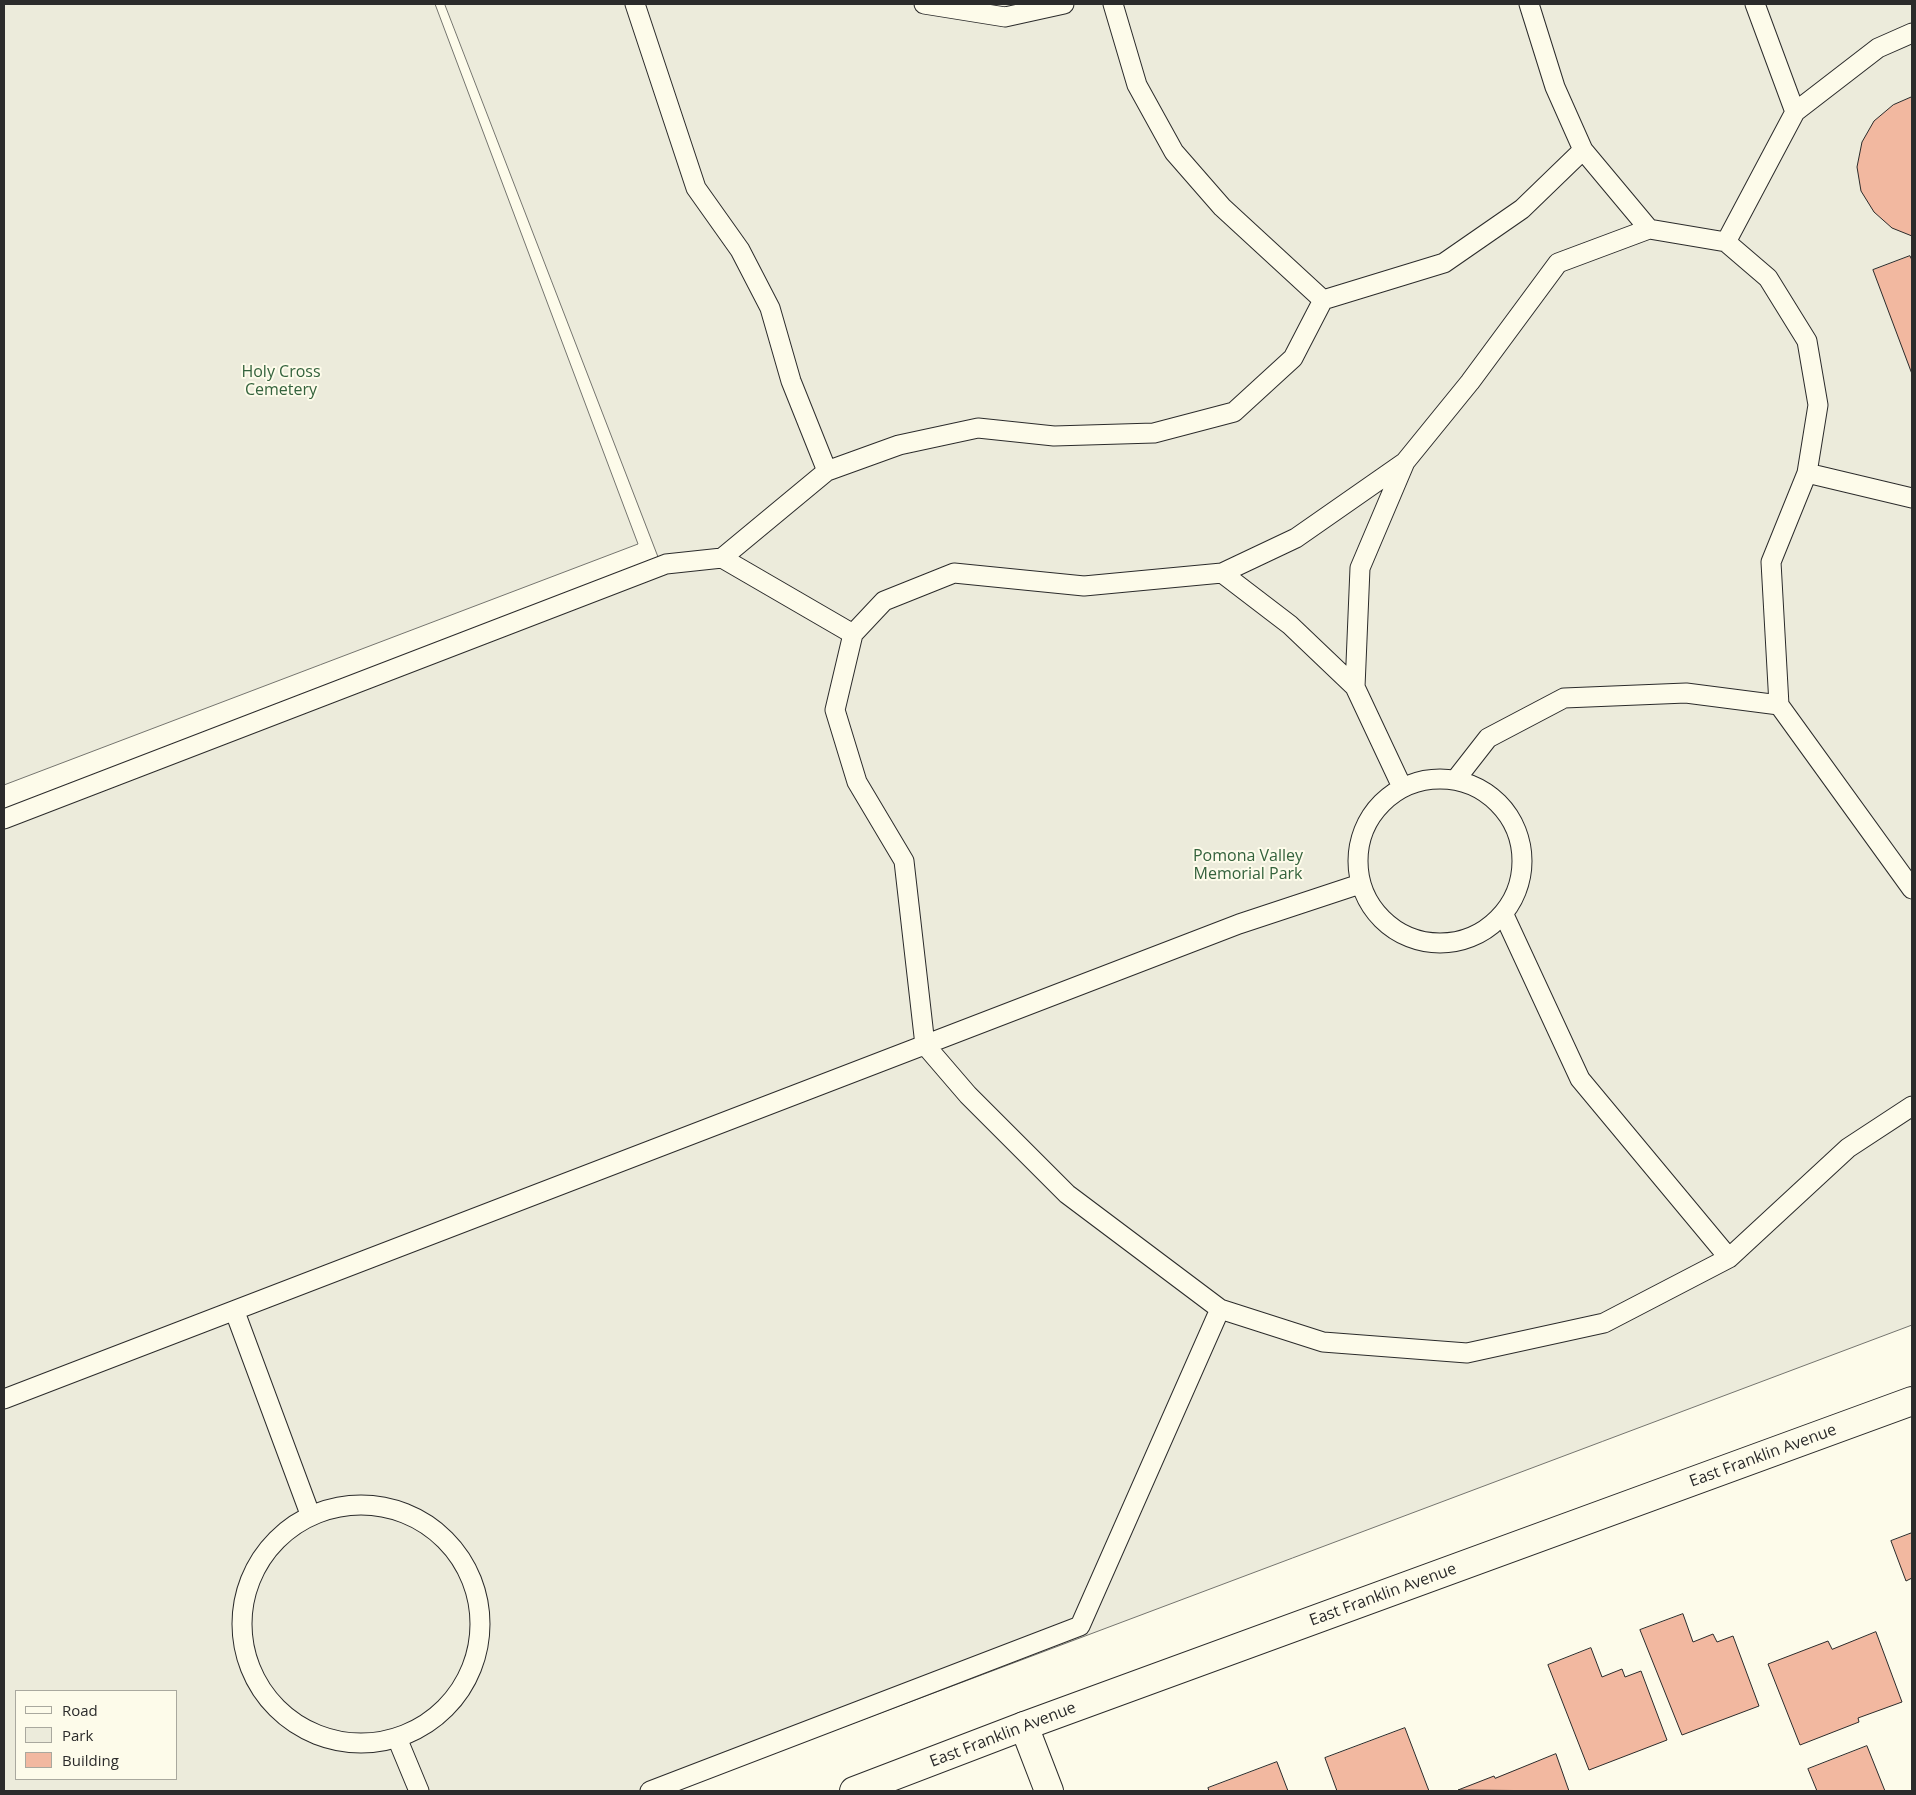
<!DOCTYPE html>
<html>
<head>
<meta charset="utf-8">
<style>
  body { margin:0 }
  #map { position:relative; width:1916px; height:1795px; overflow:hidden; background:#fdfbea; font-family:"Open Sans",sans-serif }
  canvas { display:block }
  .frame { position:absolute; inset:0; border:5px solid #2b2b2b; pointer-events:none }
  .legend { position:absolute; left:15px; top:1690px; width:162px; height:90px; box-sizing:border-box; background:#fdfbea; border:1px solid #a9a89e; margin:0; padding:6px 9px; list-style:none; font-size:15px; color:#2b2b2b }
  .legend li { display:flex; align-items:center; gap:10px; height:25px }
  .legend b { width:25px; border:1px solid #a9a89e }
</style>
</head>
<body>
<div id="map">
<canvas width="1916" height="1795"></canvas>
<div class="frame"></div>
<ul class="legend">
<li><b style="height:6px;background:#fdfbea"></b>Road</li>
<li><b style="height:14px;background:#ecebdb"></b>Park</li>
<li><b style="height:14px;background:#f2b8a0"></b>Building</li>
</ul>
</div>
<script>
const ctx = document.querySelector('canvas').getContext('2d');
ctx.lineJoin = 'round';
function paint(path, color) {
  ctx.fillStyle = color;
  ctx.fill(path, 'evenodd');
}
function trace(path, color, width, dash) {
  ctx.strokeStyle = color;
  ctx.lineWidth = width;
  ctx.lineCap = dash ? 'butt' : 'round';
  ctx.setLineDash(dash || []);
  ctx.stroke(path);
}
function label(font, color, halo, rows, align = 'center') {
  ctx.font = font + ' "Open Sans",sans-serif';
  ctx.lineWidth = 4;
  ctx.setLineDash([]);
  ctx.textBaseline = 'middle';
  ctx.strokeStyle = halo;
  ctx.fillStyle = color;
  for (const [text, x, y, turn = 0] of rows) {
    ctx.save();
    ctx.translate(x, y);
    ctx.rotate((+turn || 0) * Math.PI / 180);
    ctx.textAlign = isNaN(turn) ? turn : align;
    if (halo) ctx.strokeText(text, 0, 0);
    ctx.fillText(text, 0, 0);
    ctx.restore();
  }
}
const green = new Path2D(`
  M4,4H435L638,544L4,785Z
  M445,4H1912V1325L673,1791H4V810L658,558ZM16,1691H176V1779H16Z`);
const building = new Path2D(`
  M1912,97V236L1892,228L1874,212L1861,191L1857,167L1862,142L1874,121L1893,105Z
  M1910,256L1912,260V374L1873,270Z
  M1912,1533V1578L1906,1581L1891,1541Z
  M1683,1614L1693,1642L1713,1634L1717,1642L1733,1636L1759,1706L1682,1735L1640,1630Z
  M1876,1632L1902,1702L1858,1718L1859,1722L1800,1745L1768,1664L1828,1641L1832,1649Z
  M1591,1648L1602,1677L1622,1669L1625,1677L1641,1671L1667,1740L1589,1770L1548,1665Z
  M1405,1728L1429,1791H1337L1325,1758Z
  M1867,1746L1885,1791H1817L1808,1769Z
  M1556,1754L1569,1791L1458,1790L1494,1776L1495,1778Z
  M1277,1762L1288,1791H1209L1208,1788Z`);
const service = new Path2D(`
  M635,4L696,188L740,250L770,308L791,381L827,471
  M924,4L1005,17L1064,4
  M1113,4L1137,85L1174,152L1222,207L1323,300L1444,263L1522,209L1583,150
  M1529,4L1555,87L1583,150L1649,229
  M1755,4L1795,112L1878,48L1912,33
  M1795,112L1726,242L1768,278L1807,341L1818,405L1807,473L1771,562L1779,705L1912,889
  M1726,242L1649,229L1558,263L1470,382L1405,462L1296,538L1222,573L1084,586L954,573L884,601L853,634L835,710L857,782L904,861L925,1045L968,1095L1067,1194L1220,1309L1323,1342L1467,1353L1604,1323L1729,1258L1848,1148L1912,1106
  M1807,473L1912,498
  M722,558L853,634
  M1222,573L1290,625L1355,687L1360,568L1405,462
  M1355,687L1402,787
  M1358 861a82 82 0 1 1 164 0a82 82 0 1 1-164 0Z
  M1456,779L1488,738L1564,698L1686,693L1779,705
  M4,819L666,564L722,558L827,471L899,445L978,428L1054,436L1154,433L1234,412L1293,358L1323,300
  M1504,915L1580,1079L1729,1258
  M235,1312L310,1514
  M4,1399L1239,924L1360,884
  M242 1624a119 119 0 1 1 238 0a119 119 0 1 1-238 0Z
  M397,1738L419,1791
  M650,1791L1080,1626L1220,1309`);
const minor = new Path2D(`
  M1024,1726L1049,1791`);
const tertiary = new Path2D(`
  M854,1791L1024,1726L1912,1401`);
const parkNames = [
  ["Holy Cross",281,372],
  ["Cemetery",281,390],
  ["Pomona Valley",1248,856],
  ["Memorial Park",1248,874]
];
const streetNames = [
  ["East Franklin Avenue",1763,1456,-20],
  ["East Franklin Avenue",1383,1595,-20],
  ["East Franklin Avenue",1003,1735,-21]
];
paint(green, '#ecebdb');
trace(green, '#74746e', 1);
paint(building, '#f2b8a0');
trace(building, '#2b2b2b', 1);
trace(service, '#2b2b2b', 21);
trace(minor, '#2b2b2b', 30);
trace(tertiary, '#2b2b2b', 30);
trace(service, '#fdfbea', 19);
trace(minor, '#fdfbea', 28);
trace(tertiary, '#fdfbea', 28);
label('16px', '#34623c', '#fdfbea', parkNames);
label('16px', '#2b2b2b', '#fdfbea', streetNames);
</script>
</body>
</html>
